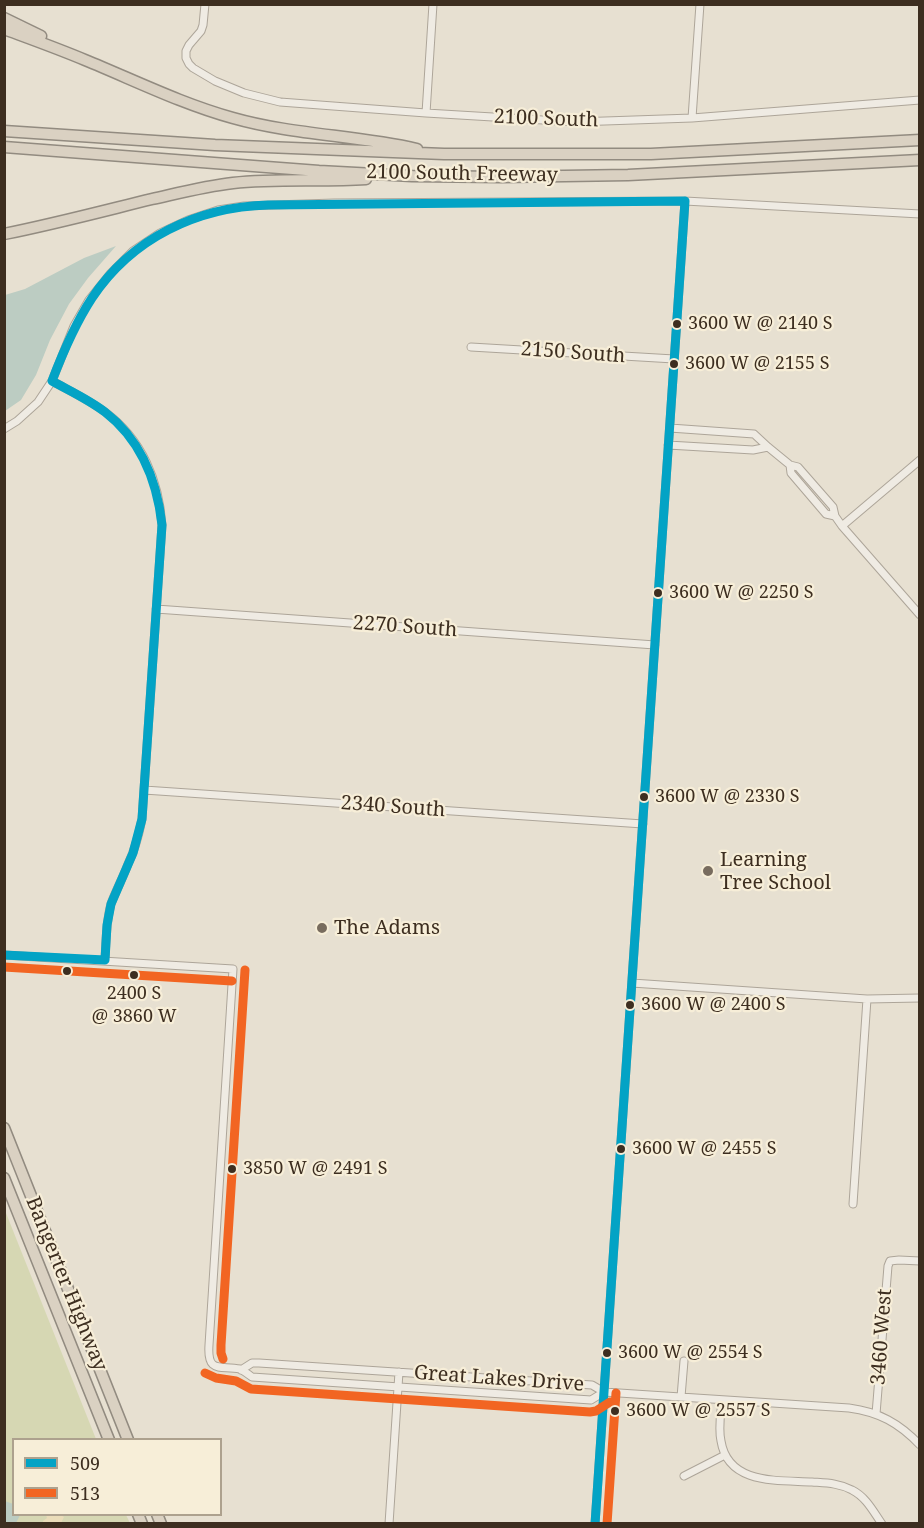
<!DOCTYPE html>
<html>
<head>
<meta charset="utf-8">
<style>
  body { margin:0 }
  #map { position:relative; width:924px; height:1528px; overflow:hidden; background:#e7e0d1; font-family:"Noto Serif",serif }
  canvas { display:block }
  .frame { position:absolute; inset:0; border:6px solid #3d2e20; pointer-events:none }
  .legend { position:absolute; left:12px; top:1438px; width:210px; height:78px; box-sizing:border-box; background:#f7eed8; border:2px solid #ada18e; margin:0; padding:8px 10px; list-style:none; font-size:18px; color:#3d2e20 }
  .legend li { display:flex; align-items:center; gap:12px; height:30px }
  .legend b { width:30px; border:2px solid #ada18e }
</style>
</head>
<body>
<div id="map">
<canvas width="924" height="1528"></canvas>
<div class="frame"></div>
<ul class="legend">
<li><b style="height:8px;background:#03a3c5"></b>509</li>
<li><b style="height:8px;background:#f26522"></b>513</li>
</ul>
</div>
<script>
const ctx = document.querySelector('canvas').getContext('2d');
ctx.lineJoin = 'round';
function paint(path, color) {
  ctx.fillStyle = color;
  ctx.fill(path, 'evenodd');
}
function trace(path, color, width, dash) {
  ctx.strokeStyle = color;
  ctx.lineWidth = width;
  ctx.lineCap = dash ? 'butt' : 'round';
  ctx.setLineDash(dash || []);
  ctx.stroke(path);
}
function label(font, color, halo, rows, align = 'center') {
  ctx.font = font + ' "Noto Serif",serif';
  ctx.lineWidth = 4.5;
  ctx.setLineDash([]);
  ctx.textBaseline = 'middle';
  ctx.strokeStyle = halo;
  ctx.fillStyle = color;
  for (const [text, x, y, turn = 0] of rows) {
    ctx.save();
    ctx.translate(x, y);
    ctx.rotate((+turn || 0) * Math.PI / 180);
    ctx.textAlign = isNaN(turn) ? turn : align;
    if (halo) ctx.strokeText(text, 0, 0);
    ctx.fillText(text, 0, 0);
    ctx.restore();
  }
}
const green = new Path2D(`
  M4,1208L96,1439L14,1440V1514L126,1515L130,1523H5Z`);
const sand = new Path2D(`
  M46,1515H61L64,1517L61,1523L52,1522L50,1523H43V1521L47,1518Z`);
const water = new Path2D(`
  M116,246L88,278L69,304L50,340L36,375L21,400L5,411V295L25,289L84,258Z
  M5,1501L13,1504L14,1514L20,1515L16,1523H5Z`);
const minor = new Path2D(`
  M205,4L203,25L201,31L189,45L186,51V58L189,64L193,68L215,81L244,93L280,102L426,113L576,122L692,118L920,100
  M426,113L433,4
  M692,118L700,4
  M471,347L674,359
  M52,381C70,391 89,400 105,412C142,439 159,481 162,525L142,819C139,834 135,850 128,864C123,878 116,890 111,904C106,922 106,941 105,960
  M670,428L754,434L768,447L790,465L798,467L833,507L835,516L842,526L920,615
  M4,429L17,421L38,402L52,381L74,326L89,300L110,274L133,251L160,233L188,220L218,210L244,206L334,203L685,201L920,214
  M668,445L753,450L768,447
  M790,465L791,473L826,514L835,516
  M842,526L920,460
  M156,609L655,645
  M144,790L643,824
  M4,955L233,969L209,1345C207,1374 220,1365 240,1369C244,1371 248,1374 252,1377L591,1400L604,1392
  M632,983L867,999L920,998
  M853,1204L867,999
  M241,1370L252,1363H259L592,1385L604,1392L849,1408C879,1412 899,1423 920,1445
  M681,1397L684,1361
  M722,1400C721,1413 718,1428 721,1441C728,1485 778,1480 812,1482C825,1483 839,1483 852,1490C866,1497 873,1511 882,1524
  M876,1414L888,1266L890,1261L899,1260L920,1261
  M684,1476L725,1455
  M389,1524L399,1372
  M595,1524L685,201`);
const highway = new Path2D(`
  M4,18L41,36
  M4,29C31,39 59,49 85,60C134,80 182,104 233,118C293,135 356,135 417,149
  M4,131L215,145L444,154H651L920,140
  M4,147L319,171L412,176L501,177L628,175L920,160
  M4,234C54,224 103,211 152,199C179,193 206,186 233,183C278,178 322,182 366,179
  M4,1128L128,1440
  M4,1178L109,1440
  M138,1514L142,1524
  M157,1514L161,1524`);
const bus1 = new Path2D(`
  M52,381C63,352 75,324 92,298C132,238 197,207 268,205L685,201
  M52,381C70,391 88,399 105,412C141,440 157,480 162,525L142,819L133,853L111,904L107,925L105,960
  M4,955L105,960
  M595,1524L685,201`);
const bus2 = new Path2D(`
  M4,967L232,981
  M223,1359L221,1353V1345L245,970
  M205,1373L216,1378L236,1381L251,1389L590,1412L596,1411L610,1402
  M607,1524L616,1393`);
const markers = [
  [677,324,5,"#3d2e20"],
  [674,364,5,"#3d2e20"],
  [658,593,5,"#3d2e20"],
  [644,797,5,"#3d2e20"],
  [708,871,6,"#786c5e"],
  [322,928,6,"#786c5e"],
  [67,971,5,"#3d2e20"],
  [134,975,5,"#3d2e20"],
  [630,1005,5,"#3d2e20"],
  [621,1149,5,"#3d2e20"],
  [232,1169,5,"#3d2e20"],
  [607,1353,5,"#3d2e20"],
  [615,1411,5,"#3d2e20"]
];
const busNames = [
  ["3600 W @ 2140 S",688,324],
  ["3600 W @ 2155 S",685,364],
  ["3600 W @ 2250 S",669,593],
  ["3600 W @ 2330 S",655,797],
  ["2400 S",134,994,"center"],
  ["@ 3860 W",134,1017,"center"],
  ["3600 W @ 2400 S",641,1005],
  ["3600 W @ 2455 S",632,1149],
  ["3850 W @ 2491 S",243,1169],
  ["3600 W @ 2554 S",618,1353],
  ["3600 W @ 2557 S",626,1411]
];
const streetNames = [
  ["2100 South",546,119,2],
  ["2100 South Freeway",462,174,1],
  ["2150 South",573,353,4],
  ["2270 South",405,627,4],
  ["2340 South",393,807,4],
  ["Bangerter Highway",66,1284,68],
  ["3460 West",882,1337,-86],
  ["Great Lakes Drive",499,1379,4]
];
const poiNames = [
  ["Learning",720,860],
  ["Tree School",720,883],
  ["The Adams",334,928]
];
paint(green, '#d6d7b3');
paint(sand, '#eadcb9');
paint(water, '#bcccc2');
trace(minor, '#ada599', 9);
trace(highway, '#928b80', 13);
trace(minor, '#efebe3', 7);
trace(highway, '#dad1c2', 10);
trace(bus1, '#03a3c5', 9);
trace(bus2, '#f26522', 9);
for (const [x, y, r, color] of markers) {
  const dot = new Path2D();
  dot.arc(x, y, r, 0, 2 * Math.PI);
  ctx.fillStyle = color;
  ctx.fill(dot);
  trace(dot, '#f7eed8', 2);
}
label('18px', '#3d2e20', '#f7eed8', busNames, 'left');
label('20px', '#3d2e20', '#f7eed8', streetNames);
label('20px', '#3d2e20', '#f7eed8', poiNames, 'left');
</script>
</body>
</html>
